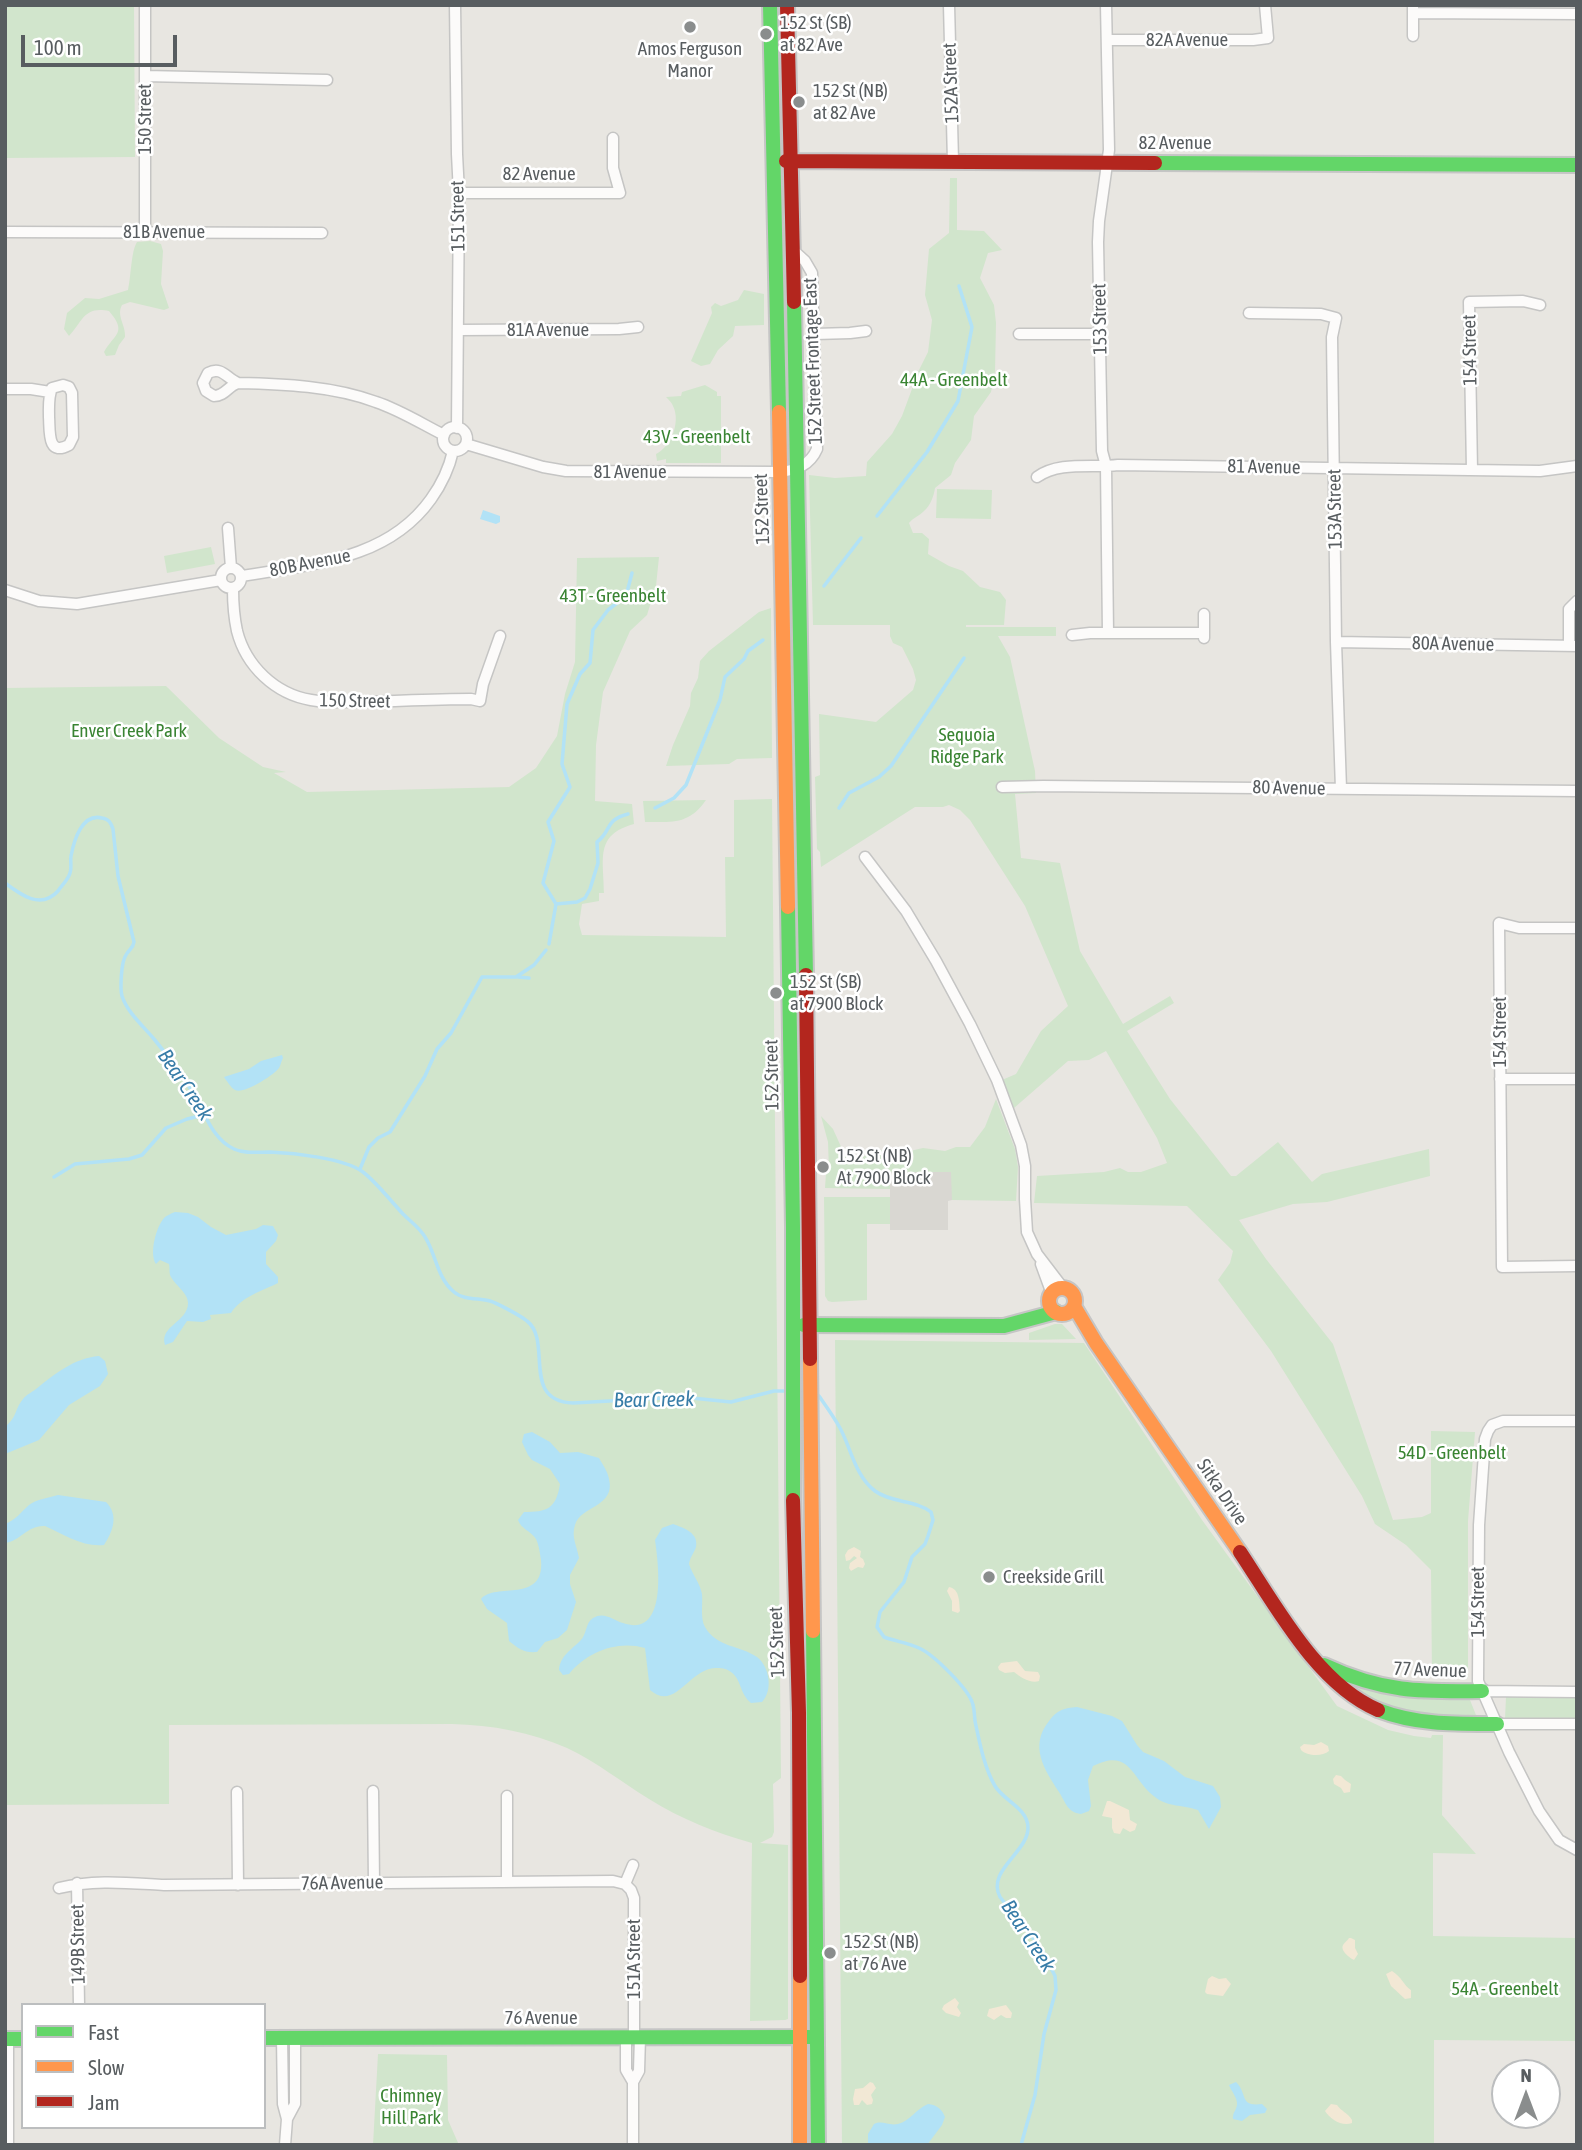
<!DOCTYPE html>
<html>
<head>
<meta charset="utf-8">
<style>
  body { margin:0 }
  #map { position:relative; width:1582px; height:2150px; overflow:hidden; background:#e8e6e1; font-family:"Asap Condensed",sans-serif }
  canvas { display:block }
  .frame { position:absolute; inset:0; border:7px solid #585d60; pointer-events:none }
  .legend { position:absolute; left:21px; top:2003px; width:245px; height:126px; box-sizing:border-box; background:#fff; border:2px solid #bcbebf; margin:0; padding:9px 12px; list-style:none; font-size:21px; color:#585d60 }
  .legend li { display:flex; align-items:center; gap:14px; height:35px }
  .legend b { width:35px; border:2px solid #bcbebf }
  .north { position:absolute; left:1491px; top:2059px; width:70px; height:70px; box-sizing:border-box; background:#fff; border:2px solid #bcbebf; border-radius:50%; rotate:0deg; font-size:19px; font-weight:700; line-height:28px; text-align:center; color:#585d60 }
  .north::after { content:''; display:block; margin:auto; width:24px; height:32px; background:#8a8d8d; clip-path:polygon(50% 0,100% 100%,50% 72%,0 100%) }
  .scale { position:absolute; left:21px; top:35px; width:156px; height:32px; box-sizing:border-box; border:4px solid #585d60; border-top:0; padding-left:9px; font-size:21px; line-height:24px; white-space:nowrap; color:#585d60; -webkit-text-stroke:5px #fff; paint-order:stroke }
</style>
</head>
<body>
<div id="map">
<canvas width="1582" height="2150"></canvas>
<div class="frame"></div>
<ul class="legend">
<li><b style="height:9px;background:#63d668"></b>Fast</li>
<li><b style="height:9px;background:#ff974d"></b>Slow</li>
<li><b style="height:9px;background:#b3261e"></b>Jam</li>
</ul>
<div class="north">N</div>
<div class="scale">100 m</div>
</div>
<script>
const ctx = document.querySelector('canvas').getContext('2d');
ctx.lineJoin = 'round';
function paint(path, color) {
  ctx.fillStyle = color;
  ctx.fill(path, 'evenodd');
}
function trace(path, color, width, dash) {
  ctx.strokeStyle = color;
  ctx.lineWidth = width;
  ctx.lineCap = dash ? 'butt' : 'round';
  ctx.setLineDash(dash || []);
  ctx.stroke(path);
}
function label(font, color, halo, rows, align = 'center') {
  ctx.font = font + ' "Asap Condensed",sans-serif';
  ctx.lineWidth = 5;
  ctx.setLineDash([]);
  ctx.textBaseline = 'middle';
  ctx.strokeStyle = halo;
  ctx.fillStyle = color;
  for (const [text, x, y, turn = 0] of rows) {
    ctx.save();
    ctx.translate(x, y);
    ctx.rotate((+turn || 0) * Math.PI / 180);
    ctx.textAlign = isNaN(turn) ? turn : align;
    if (halo) ctx.strokeText(text, 0, 0);
    ctx.fillText(text, 0, 0);
    ctx.restore();
  }
}
const industrial = new Path2D(`
  M890,1172H952V1200L948,1201V1230H890Z`);
const green = new Path2D(`
  M134,5L135,157L5,158V6Z
  M950,178H957V230L984,231L1002,250L988,253L980,278L994,305L996,323L995,372L991,392L974,416L971,440L955,463L951,475L935,488C934,496 930,506 924,511C919,516 914,517 909,523L913,533H922L929,539L928,554L949,566L963,571L980,587L1000,592L1006,600L1004,625H966V627H1056V636H998L1010,657L1035,771L1036,793L1015,794L1021,858L1060,863L1080,951L1123,1024L1170,996L1174,1003L1127,1031L1170,1099L1231,1176H1236L1278,1142L1312,1182L1322,1174L1429,1149L1430,1176L1327,1202L1293,1204L1239,1220L1266,1259L1333,1344L1393,1520L1422,1517L1431,1513V1431L1475,1432L1468,1521V1678H1432L1431,1570L1406,1545L1375,1524L1362,1496L1271,1351L1218,1280L1230,1263L1233,1251L1187,1206L1034,1203L1037,1176L1104,1172L1120,1168L1128,1172H1141L1167,1163L1157,1138L1106,1051L1089,1060L1068,1061L1014,1108L1002,1080L1016,1074L1041,1031L1068,1006L1025,906L970,820L960,810L949,805L943,807H915L821,867L820,852L817,849L815,777L820,775L819,714L876,722L913,690L916,680L913,669L902,647L893,643L890,636V625H813L809,475L835,478L866,476L867,462L892,434L902,416L919,370L928,352L932,320L925,295L929,249L949,233Z
  M150,241L161,244L163,251L161,284L169,308L164,310L130,302L122,305C116,316 126,325 125,337L119,345L115,355L106,356L104,352C114,334 128,333 109,311C84,306 83,321 69,336L64,329L67,313L85,298L99,299L128,290C131,278 131,251 137,242Z
  M744,290L764,294V325L735,326L733,336L718,350L710,364L701,366L691,361L712,313L711,307L715,303L721,306L738,300Z
  M705,385L717,392V396H721V463H666V459L657,461L656,454C671,447 681,422 673,406C672,403 669,400 666,397L681,396L682,392Z
  M937,489L992,490L991,519L936,518Z
  M211,547L215,564L167,573L164,556Z
  M659,557L656,586L647,615L630,631L603,692L596,745L595,801L632,804L634,824C594,835 604,859 604,893H599V901L582,904L579,924L582,935L726,937L725,857H734V800L772,799L781,1778L773,1784L774,1832L772,1837L760,1843L788,1845V2019L785,2020L750,2021L752,1843C716,1833 681,1819 649,1799C621,1782 597,1762 567,1748C531,1732 492,1725 452,1724L169,1725V1804L5,1805V688L166,686L219,738L263,767L286,772L274,773L307,792L509,787L536,768L557,736L565,694L575,662L577,558Z
  M771,608L772,758L737,759L729,764L666,766L673,745L690,706L691,693L698,678L700,661L709,651L759,612Z
  M706,800C689,825 672,822 645,822L643,801Z
  M996,1099L1015,1149L1018,1167L1016,1201L952,1200L951,1172H890V1189L825,1188L826,1173L829,1171L828,1142L821,1116L833,1129L848,1162L887,1148L897,1154L923,1148L945,1151L956,1147H970L985,1127Z
  M824,1197H890V1224H867V1300L832,1302L828,1301L825,1296Z
  M1055,1324H1062L1076,1339L1029,1340V1333Z
  M835,1340L1084,1343L1202,1520L1337,1706L1388,1730L1414,1736L1431,1738L1432,1735H1443L1442,1815L1476,1854L1433,1853V1936L1577,1938V2041L1434,2040V2145H842Z
  M1337,1678L1468,1695L1478,1720L1426,1719L1364,1700Z
  M1506,1697H1577V1719H1505Z
  M378,2054L447,2055L448,2120L459,2145H373Z`);
const sand = new Path2D(`
  M854,1547L861,1551L860,1557L863,1559L865,1564L863,1568L858,1567L851,1571L849,1568L850,1563L857,1558L854,1556L850,1560L846,1561L845,1555L848,1550Z
  M949,1587C960,1589 959,1602 960,1611L958,1613L952,1611V1601L947,1591Z
  M1017,1661L1025,1671L1038,1672L1040,1676L1039,1681C1031,1684 1020,1677 1014,1672L1005,1673L999,1670L998,1667L1001,1663Z
  M1321,1742L1328,1746L1329,1751C1322,1757 1307,1756 1301,1750L1300,1747L1304,1744L1314,1745Z
  M1336,1775L1341,1776L1345,1780L1351,1784L1350,1792L1344,1793L1341,1788L1334,1784L1333,1779Z
  M1107,1801H1110L1129,1810L1130,1820L1137,1824L1135,1830L1130,1832L1123,1828L1120,1834L1114,1833L1112,1828V1818L1102,1816Z
  M1349,1938H1351L1355,1940V1948L1358,1954L1354,1960C1350,1958 1340,1951 1343,1945C1345,1942 1347,1941 1349,1938Z
  M1392,1971C1402,1977 1404,1986 1411,1990V1998L1405,1999L1391,1986L1386,1974Z
  M1212,1976L1219,1979L1226,1978L1231,1984L1223,1996L1207,1994L1205,1992L1208,1979Z
  M955,1998L959,2003L957,2007L961,2013L959,2017L946,2013L942,2009L944,2005Z
  M1006,2005L1012,2013L1011,2018H1006L1001,2015L994,2020L987,2016L989,2009Z
  M870,2082L873,2083L876,2088L871,2095L873,2100L872,2104L867,2105L862,2100L859,2105H854L853,2099L855,2089L863,2088Z
  M1331,2104L1337,2105C1341,2111 1348,2113 1352,2120V2123C1342,2127 1330,2119 1325,2111Z`);
const water = new Path2D(`
  M483,510L500,516V522L496,524L480,519Z
  M282,1055L283,1058C281,1061 281,1065 279,1068C274,1075 243,1095 235,1090C231,1088 227,1081 224,1077L249,1069L261,1061Z
  M175,1212L188,1213L198,1217L211,1227L226,1235L256,1229L263,1225L273,1226L278,1235L276,1241L266,1252V1264L278,1277V1283C262,1291 241,1297 231,1313L210,1315L211,1319L203,1322L187,1321L173,1342L165,1345C159,1326 188,1322 188,1303C188,1292 174,1285 170,1275C169,1271 170,1267 169,1264L160,1260L156,1264C149,1254 156,1227 164,1218C166,1216 172,1213 175,1212Z
  M99,1356L105,1361L108,1374L100,1386L69,1405L39,1440L5,1454V1427C18,1416 14,1410 23,1399C26,1395 32,1392 36,1389C55,1374 74,1358 99,1356Z
  M532,1432L550,1442L560,1453L578,1452L599,1458C603,1465 608,1472 609,1479C616,1507 580,1506 575,1525C571,1537 577,1546 579,1558L570,1575V1584L576,1602L567,1630L558,1638L545,1642L537,1652C524,1653 519,1649 509,1641L507,1623L487,1609L481,1599C495,1582 545,1604 541,1560C540,1554 539,1545 536,1539C531,1531 521,1529 518,1520L524,1512C547,1512 556,1509 560,1484L550,1469L532,1460L528,1455L522,1442L524,1434Z
  M58,1495L106,1502C119,1515 113,1531 104,1545C82,1547 65,1535 45,1526C27,1525 21,1541 5,1543V1524C16,1520 21,1512 29,1505C37,1499 48,1498 58,1495Z
  M673,1524C684,1528 699,1533 696,1547C694,1553 690,1557 689,1564C692,1574 700,1583 702,1594C703,1604 700,1618 705,1627C717,1648 740,1645 757,1657C770,1667 773,1691 762,1702L751,1703C739,1693 742,1680 731,1672C726,1668 721,1668 715,1668C689,1669 675,1712 650,1690L645,1648C617,1640 587,1652 569,1674L563,1675L559,1670C560,1656 571,1650 580,1641C587,1635 585,1623 593,1618C604,1611 613,1620 623,1623C669,1639 658,1561 655,1540L662,1528Z
  M1077,1707L1112,1716L1122,1721L1137,1745L1143,1752L1164,1761L1185,1777L1213,1786L1220,1797L1221,1807L1209,1829L1198,1810C1184,1805 1167,1807 1155,1797C1131,1779 1131,1747 1093,1766L1088,1780L1091,1806L1089,1811L1081,1814C1067,1812 1066,1803 1059,1792C1044,1769 1029,1746 1049,1721C1057,1710 1064,1708 1077,1707Z
  M1236,2082C1248,2094 1239,2107 1262,2104L1267,2109L1265,2113L1250,2115L1242,2121L1233,2119C1232,2113 1236,2111 1237,2105C1238,2098 1231,2091 1229,2085Z
  M928,2104C937,2105 942,2109 945,2117L942,2125L927,2145H868V2134L874,2124C883,2120 888,2126 898,2124C910,2121 917,2108 928,2104Z`);
const stream = new Path2D(`
  M877,516L927,452L958,401L972,327L959,286
  M824,586L861,538
  M655,808L674,798L686,785L720,700L725,677L744,659L748,651L763,640
  M839,808L849,793L879,777L891,766L964,658
  M5,883C21,895 41,910 58,891C62,885 68,880 70,873C72,867 70,861 71,856C74,840 82,813 102,818C109,819 111,823 113,829L118,876L134,942C133,949 129,949 126,955C121,962 120,989 122,996C127,1012 143,1026 154,1039C168,1056 182,1075 194,1094C205,1113 212,1139 234,1149C245,1154 258,1152 270,1152C293,1153 344,1158 363,1172C377,1183 390,1200 403,1214C410,1221 420,1228 425,1237C436,1254 437,1278 454,1292C463,1300 479,1298 490,1301C497,1303 521,1316 527,1321C553,1341 520,1401 573,1403L682,1397L731,1402L774,1391H788
  M556,904L543,883L554,841L548,822L570,787L562,764L567,704L580,674L590,663L593,630L608,610L626,596L632,573
  M549,944L556,904L577,902L585,898L590,889L598,863L597,842C612,831 604,820 628,814
  M518,977L529,978
  M360,1169L369,1147L378,1138L390,1132L425,1076L437,1049L451,1033L482,977H516L534,965L546,950
  M54,1177L75,1164L129,1159L142,1155L166,1128L187,1119L204,1115
  M813,1395L819,1396C826,1406 834,1417 840,1428C851,1448 855,1476 875,1491C891,1503 916,1500 931,1512L933,1520L928,1536L925,1544L912,1557L904,1582L880,1612L877,1627L884,1637C895,1641 908,1643 919,1648C933,1654 970,1690 973,1705C975,1712 974,1719 976,1726C980,1745 985,1769 995,1786C1004,1801 1027,1808 1028,1827C1029,1852 986,1870 1000,1897L1041,1948L1055,1976L1056,1990L1044,2034L1035,2095L1021,2145`);
const street = new Path2D(`
  M145,5V233
  M455,5L457,154L459,193L457,428
  M949,5L953,161
  M1106,5L1109,150L1099,221L1098,242L1102,451L1106,466L1108,633
  M1413,5V36
  M1413,13L1577,14
  M1107,40H1253L1268,38L1265,5
  M145,76L327,80
  M459,193H620L613,168V138
  M5,232L322,233
  M1249,313L1321,314L1336,318L1332,337L1336,642L1341,789
  M459,330L619,329L638,327
  M815,334L850,333L866,331
  M1019,334H1101
  M238,383C226,378 222,366 208,373L203,383L206,391L214,396C225,396 228,386 238,383C284,384 333,386 376,402C400,410 422,424 444,435
  M63,385L69,387L72,393L73,437L69,445C47,457 50,431 49,417C49,407 48,397 52,388Z
  M5,389H31L50,392
  M443 439a12 12 0 1 1 24 0a12 12 0 1 1-24 0Z
  M466,444L543,467L566,471L780,472C797,470 810,465 817,449L812,273L805,261L793,250
  M1472,470L1469,302L1523,301L1540,305
  M1037,477C1059,461 1092,468 1118,465L1540,471L1577,466
  M228,528L231,568
  M221 578a10 10 0 1 1 20 0a10 10 0 1 1-20 0Z
  M242,576C310,564 387,561 431,499C441,485 449,469 453,451
  M233,589C233,603 234,617 237,631C246,666 275,694 311,700C328,703 347,702 364,702C400,701 436,699 471,699L480,701L483,684L500,636
  M5,590L39,601L77,604L221,580
  M1072,635L1090,633H1204
  M1204,638V614
  M1336,642L1577,646
  M1569,646V609L1577,601
  M1002,787L1043,786L1577,791
  M865,857L906,911L936,961L970,1024L997,1080L1021,1145L1025,1166V1199L1027,1232L1037,1254L1063,1288
  M1577,928H1519L1499,923L1502,1267L1577,1266
  M1500,1079H1577
  M1041,1264L1052,1294
  M1577,1421H1503L1492,1425L1488,1431L1485,1439L1479,1525L1478,1681L1509,1752L1539,1811L1559,1840L1577,1850
  M1482,1691L1577,1692
  M1497,1724H1577
  M373,1791L374,1883
  M237,1792L238,1885
  M507,1796V1881
  M77,1883L79,2005
  M625,1884L631,1890L634,1898V2037
  M625,1884L633,1865
  M59,1888C94,1879 129,1883 164,1885L613,1881L625,1884
  M626,2037V2070L633,2082V2145
  M282,2038L283,2104L287,2119L285,2145
  M8,2039V2145
  M633,2082L639,2071L640,2037
  M287,2119L295,2104V2038`);
const fast = new Path2D(`
  M770,5L779,412
  M1155,163L1577,165
  M794,302L806,975
  M788,907L793,1227V1500
  M804,1325L1004,1326L1056,1312
  M813,1631L818,2145
  M1324,1665C1382,1692 1419,1692 1482,1691
  M1378,1710C1417,1725 1456,1724 1497,1724
  M264,2038L809,2037
  M5,2039H23`);
const slow = new Path2D(`
  M779,412L788,907
  M1049 1301a13 13 0 1 1 26 0a13 13 0 1 1-26 0Z
  M1074,1306L1096,1343L1240,1552
  M810,1359L813,1631
  M800,1976V2145`);
const jam = new Path2D(`
  M787,5L794,302
  M786,161L1155,163
  M806,975L810,1359
  M793,1500L799,1713L800,1976
  M1240,1552C1276,1606 1317,1684 1378,1710`);
const markers = [
  [690,27,7,"#8a8d8d"],
  [766,34,7,"#8a8d8d"],
  [799,102,7,"#8a8d8d"],
  [776,993,7,"#8a8d8d"],
  [823,1167,7,"#8a8d8d"],
  [989,1577,7,"#8a8d8d"],
  [830,1953,7,"#8a8d8d"]
];
const poiNames = [
  ["152 St (SB)",780,23],
  ["at 82 Ave",780,45],
  ["Amos Ferguson",690,49,"center"],
  ["Manor",690,71,"center"],
  ["152 St (NB)",813,91],
  ["at 82 Ave",813,113],
  ["152 St (SB)",790,982],
  ["at 7900 Block",790,1004],
  ["152 St (NB)",837,1156],
  ["At 7900 Block",837,1178],
  ["Creekside Grill",1003,1577],
  ["152 St (NB)",844,1942],
  ["at 76 Ave",844,1964]
];
const streetNames = [
  ["82A Avenue",1187,40],
  ["152A Street",951,83,-92],
  ["150 Street",145,119,-90],
  ["82 Avenue",1175,143],
  ["82 Avenue",539,174],
  ["151 Street",458,216,-91],
  ["81B Avenue",164,232],
  ["153 Street",1100,319,-91],
  ["81A Avenue",548,330],
  ["154 Street",1470,350,-91],
  ["152 Street Frontage East",813,361,-92],
  ["81 Avenue",1264,467,1],
  ["81 Avenue",630,472],
  ["152 Street",762,509,-92],
  ["153A Street",1335,509,-91],
  ["80B Avenue",310,563,-11],
  ["80A Avenue",1453,644,1],
  ["150 Street",355,701,1],
  ["80 Avenue",1289,788,1],
  ["154 Street",1500,1032,-90],
  ["152 Street",772,1075,-91],
  ["Sitka Drive",1222,1492,56],
  ["154 Street",1478,1602,-90],
  ["152 Street",777,1642,-92],
  ["77 Avenue",1430,1670,2],
  ["76A Avenue",342,1883,-1],
  ["149B Street",78,1944,-91],
  ["151A Street",634,1959,-90],
  ["76 Avenue",541,2018]
];
const parkNames = [
  ["44A - Greenbelt",954,380],
  ["43V - Greenbelt",697,437],
  ["43T - Greenbelt",613,596],
  ["Enver Creek Park",129,731],
  ["Sequoia",967,735],
  ["Ridge Park",967,757],
  ["54D - Greenbelt",1452,1453],
  ["54A - Greenbelt",1505,1989],
  ["Chimney",411,2096],
  ["Hill Park",411,2118]
];
const waterNames = [
  ["Bear Creek",185,1085,56],
  ["Bear Creek",654,1400,-1],
  ["Bear Creek",1028,1936,57]
];
paint(industrial, '#d9d7d2');
paint(green, '#d1e5cc');
paint(sand, '#f2e8d5');
paint(water, '#b2e2f6');
trace(stream, '#b2e2f6', 3.5);
trace(street, '#c5c5c4', 13);
trace(fast, '#c5c5c5', 18);
trace(slow, '#c5c5c5', 18);
trace(jam, '#c5c5c5', 18);
trace(street, '#fcfbfa', 10);
trace(fast, '#63d668', 14);
trace(slow, '#ff974d', 14);
trace(jam, '#b3261e', 14);
for (const [x, y, r, color] of markers) {
  const dot = new Path2D();
  dot.arc(x, y, r, 0, 2 * Math.PI);
  ctx.fillStyle = color;
  ctx.fill(dot);
  trace(dot, '#fff', 2.5);
}
label('19px', '#585d60', '#fff', poiNames, 'left');
label('19px', '#585d60', '#fff', streetNames);
label('19px', '#3a8433', '#fff', parkNames);
label('italic 21px', '#377ca7', '#fff', waterNames);
</script>
</body>
</html>
